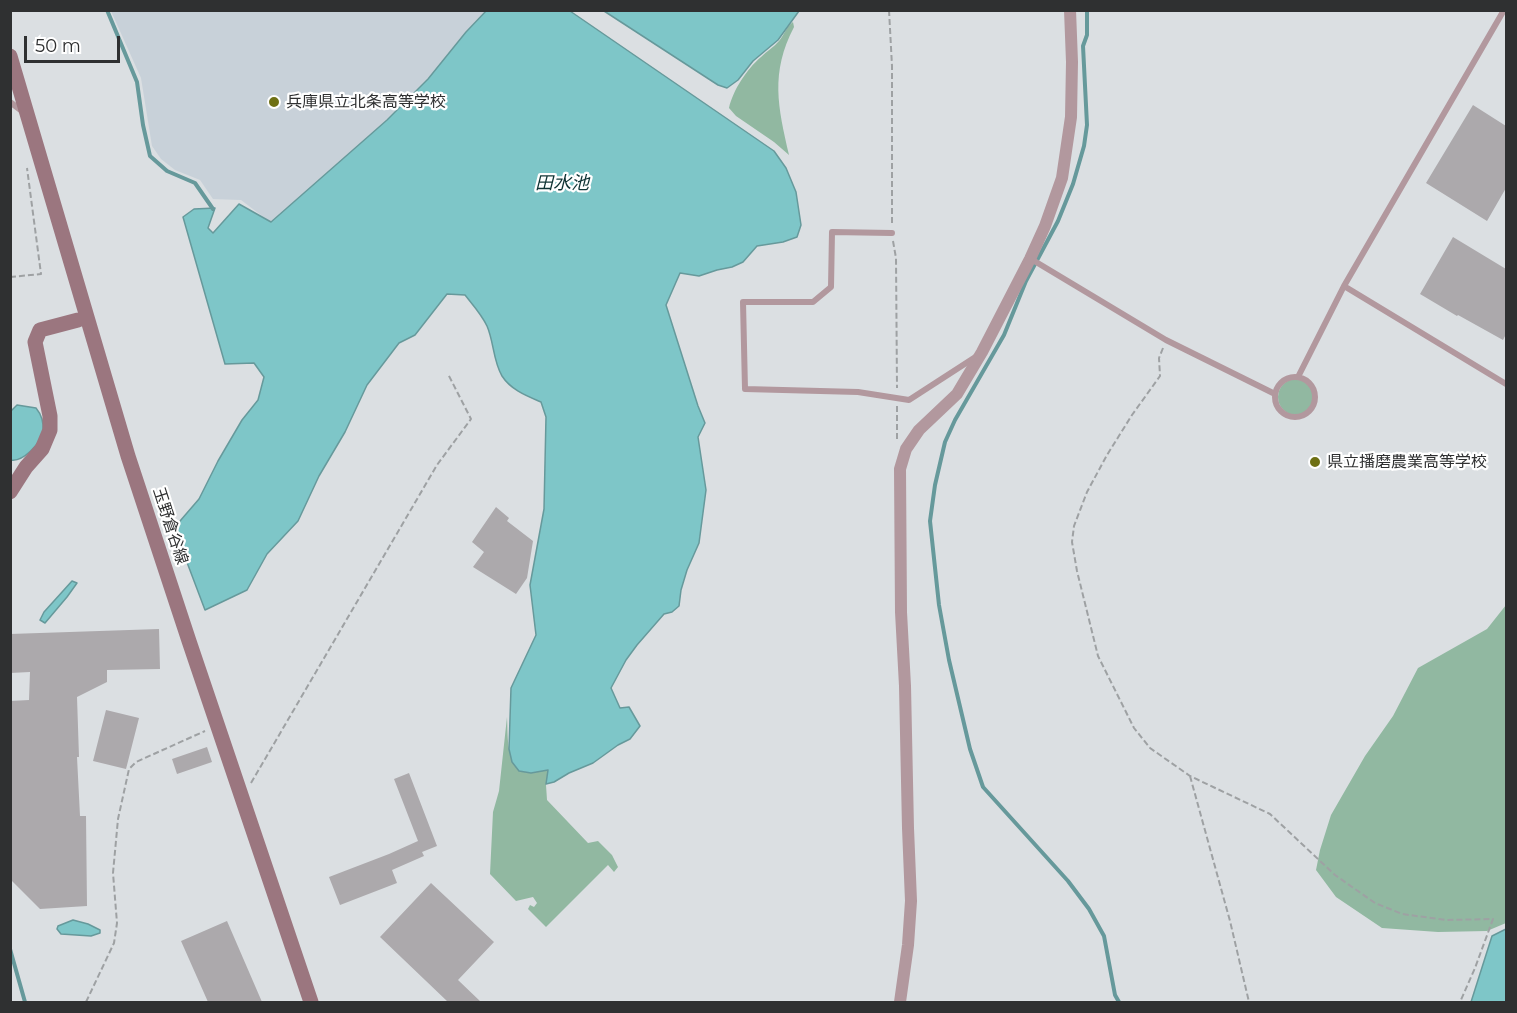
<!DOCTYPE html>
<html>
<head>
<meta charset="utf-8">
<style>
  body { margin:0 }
  #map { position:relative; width:1517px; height:1013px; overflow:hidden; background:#dbdfe2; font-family:Montserrat,sans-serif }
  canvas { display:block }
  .frame { position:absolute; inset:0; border:12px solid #2f3031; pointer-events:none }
  .scale { position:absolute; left:24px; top:36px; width:96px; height:27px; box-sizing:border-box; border:3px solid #2f3031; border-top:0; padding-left:8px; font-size:18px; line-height:21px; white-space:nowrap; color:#2f3031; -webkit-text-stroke:4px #fff; paint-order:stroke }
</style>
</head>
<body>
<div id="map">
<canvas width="1517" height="1013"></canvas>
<div class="frame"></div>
<div class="scale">50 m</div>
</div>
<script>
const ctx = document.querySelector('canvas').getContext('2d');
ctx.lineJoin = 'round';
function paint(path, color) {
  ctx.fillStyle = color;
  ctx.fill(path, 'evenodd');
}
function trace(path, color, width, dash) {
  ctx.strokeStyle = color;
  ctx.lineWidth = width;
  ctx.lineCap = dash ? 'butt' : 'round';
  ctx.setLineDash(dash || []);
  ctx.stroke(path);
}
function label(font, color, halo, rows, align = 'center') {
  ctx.font = font + ' Montserrat,"Noto Sans JP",sans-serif';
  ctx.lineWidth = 4.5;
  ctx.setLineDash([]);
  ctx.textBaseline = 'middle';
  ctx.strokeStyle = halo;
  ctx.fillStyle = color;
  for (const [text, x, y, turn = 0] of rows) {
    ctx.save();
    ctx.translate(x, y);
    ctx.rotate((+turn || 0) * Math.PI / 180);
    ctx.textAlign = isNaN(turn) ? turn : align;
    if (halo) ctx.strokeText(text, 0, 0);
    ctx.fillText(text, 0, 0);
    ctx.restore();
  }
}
const built = new Path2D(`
  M111,11H485L466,31L428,78L386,120L270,222L241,200L213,199L200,180L175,170L161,159L152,146L141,78Z`);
const green = new Path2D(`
  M793,22L794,27C770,73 778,107 789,155L774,142L736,116L729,108C733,90 747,69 761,57C767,51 774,47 779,41C784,35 786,27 793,22Z
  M1278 397a18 18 0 1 1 36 0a18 18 0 1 1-36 0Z
  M1506,605V923L1487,931L1438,932L1382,928L1336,897L1316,870L1320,850L1331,815L1365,756L1393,716L1418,668L1487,629Z
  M507,717C508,737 506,754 519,771L531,773L548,770L546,785L547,800L588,843L598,841L612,855L618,867L614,872L608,865L546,927L528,909L530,905L534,907L537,903L533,897L516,901L490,874L493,812L499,791Z`);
const water = new Path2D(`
  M486,11H570L774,151L786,168L796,192L801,225L797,237L783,242L757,246L743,262L732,267L717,270L699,276L680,273L666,305L698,406L705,423L698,437L706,490L699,543L687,570L681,590L679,606L672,612L664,614L637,645L626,660L611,688L620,708L629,707L640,726L630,739L618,745L593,763L569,773L554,782L546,784L548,770L531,773L519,771L512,762L509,749L511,688L536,635L530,585L544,509L546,417L541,402C527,396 511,390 502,376C493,361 494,342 487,326C482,315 473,305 465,295L447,294L415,335L399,343L367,385L345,432L319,476L298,521L267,554L247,590L205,610L174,528L199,499L218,461L242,420L258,400L264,377L254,363L225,364L183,217L194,209L215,208L208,228L213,233L239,204L271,222L387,120L428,79L466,32Z
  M604,11H799L778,40L753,61L738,80L727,88L718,85Z
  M17,405L36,408C41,414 44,423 43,432C40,444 23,462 11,460V411Z
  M72,581L77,583L67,597L45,623L40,620L44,612Z
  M73,920L88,924L100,930V933L91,936L61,934L57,929L58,926Z
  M1506,929V1002H1471L1492,936Z`);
const stream = new Path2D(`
  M107,10L137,82L143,125L150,156L167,171L195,183L213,209
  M1087,10V35L1083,46L1087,125L1084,146L1073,184L1058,221L1026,281L1004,335L955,420L945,442L935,485L930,521L939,605L949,660L970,749L983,787L1068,881L1089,909L1104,936L1115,995L1119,1002
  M10,949L25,1002`);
const building = new Path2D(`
  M1473,105L1506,126V188L1487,221L1426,183Z
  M1453,237L1506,269V334L1503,340L1458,315L1457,316L1420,294Z
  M496,507L509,518L507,521L533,541L527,578L516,594L473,567L484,552L472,542Z
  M159,629L160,669L107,670V682L77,697L79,757H77L80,816H86L87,906L40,909L10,879V701L29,700L30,672L10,673V634Z
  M106,710L139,718L126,769L93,761Z
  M207,747L212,762L177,774L172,759Z
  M409,773L437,846L422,852L424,856L392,870L397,883L340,905L329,877L389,854L418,841L394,779Z
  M431,883L494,942L458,980L481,1002H448L380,937Z
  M227,921L262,1002H208L181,941Z`);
const path = new Path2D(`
  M889,10L892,66V224
  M893,241L896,258L897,388
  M10,277L41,274L27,168
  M1163,348L1159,358L1160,376L1132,415L1107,455L1087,492L1074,526L1072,542L1077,571L1098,656L1134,728L1150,748L1190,776L1270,814L1335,875L1375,903L1402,914L1446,920L1493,919L1475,968L1460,1002
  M897,406V439
  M1190,776L1230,921L1249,1002
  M251,783L437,465L471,419L448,374
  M86,1002L114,943L117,923L113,873L118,819L129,769L136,762L205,731`);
const service = new Path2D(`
  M10,102L22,111
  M892,233L832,232L831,287L813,302H743L745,389L858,392L909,400L977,356
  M1031,259L1166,340L1275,394
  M1344,286L1506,384
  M1298,377L1344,286L1504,10
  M1275 397a20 20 0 1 1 40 0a20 20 0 1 1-40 0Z`);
const minor = new Path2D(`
  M900,1002L908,945L911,901L908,828L905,686L901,612L900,469L906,449L919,430L957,394L982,352L1030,259L1045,226L1062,178L1071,117L1072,62L1070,10`);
const secondary = new Path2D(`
  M10,56L128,456L189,641L311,1002
  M10,492L26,467L42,449L50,430V416L35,342L40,330L78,320`);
const markers = [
  [274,102,6,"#6e7014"],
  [1315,462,6,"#6e7014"]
];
const poiNames = [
  ["兵庫県立北条高等学校",286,102],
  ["県立播磨農業高等学校",1327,462]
];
const streetNames = [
  ["玉野倉谷線",170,526,72]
];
const waterNames = [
  ["田水池",562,184]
];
paint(built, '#c8d1d9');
paint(green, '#91b8a1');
paint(water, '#7ec6c8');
trace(water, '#66999b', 1.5);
trace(stream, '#66999b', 4);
paint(building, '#aca9ac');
trace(path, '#9ea1a3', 2, [6, 3]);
trace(service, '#b2989e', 6);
trace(minor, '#b2989e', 12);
trace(secondary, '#9b767f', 15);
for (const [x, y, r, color] of markers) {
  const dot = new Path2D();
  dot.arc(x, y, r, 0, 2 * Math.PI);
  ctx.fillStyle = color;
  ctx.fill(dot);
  trace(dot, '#fff', 2);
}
label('16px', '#2f3031', '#fff', poiNames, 'left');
label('16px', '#2f3031', '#fff', streetNames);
label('italic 18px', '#0f3334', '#fff', waterNames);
</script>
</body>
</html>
